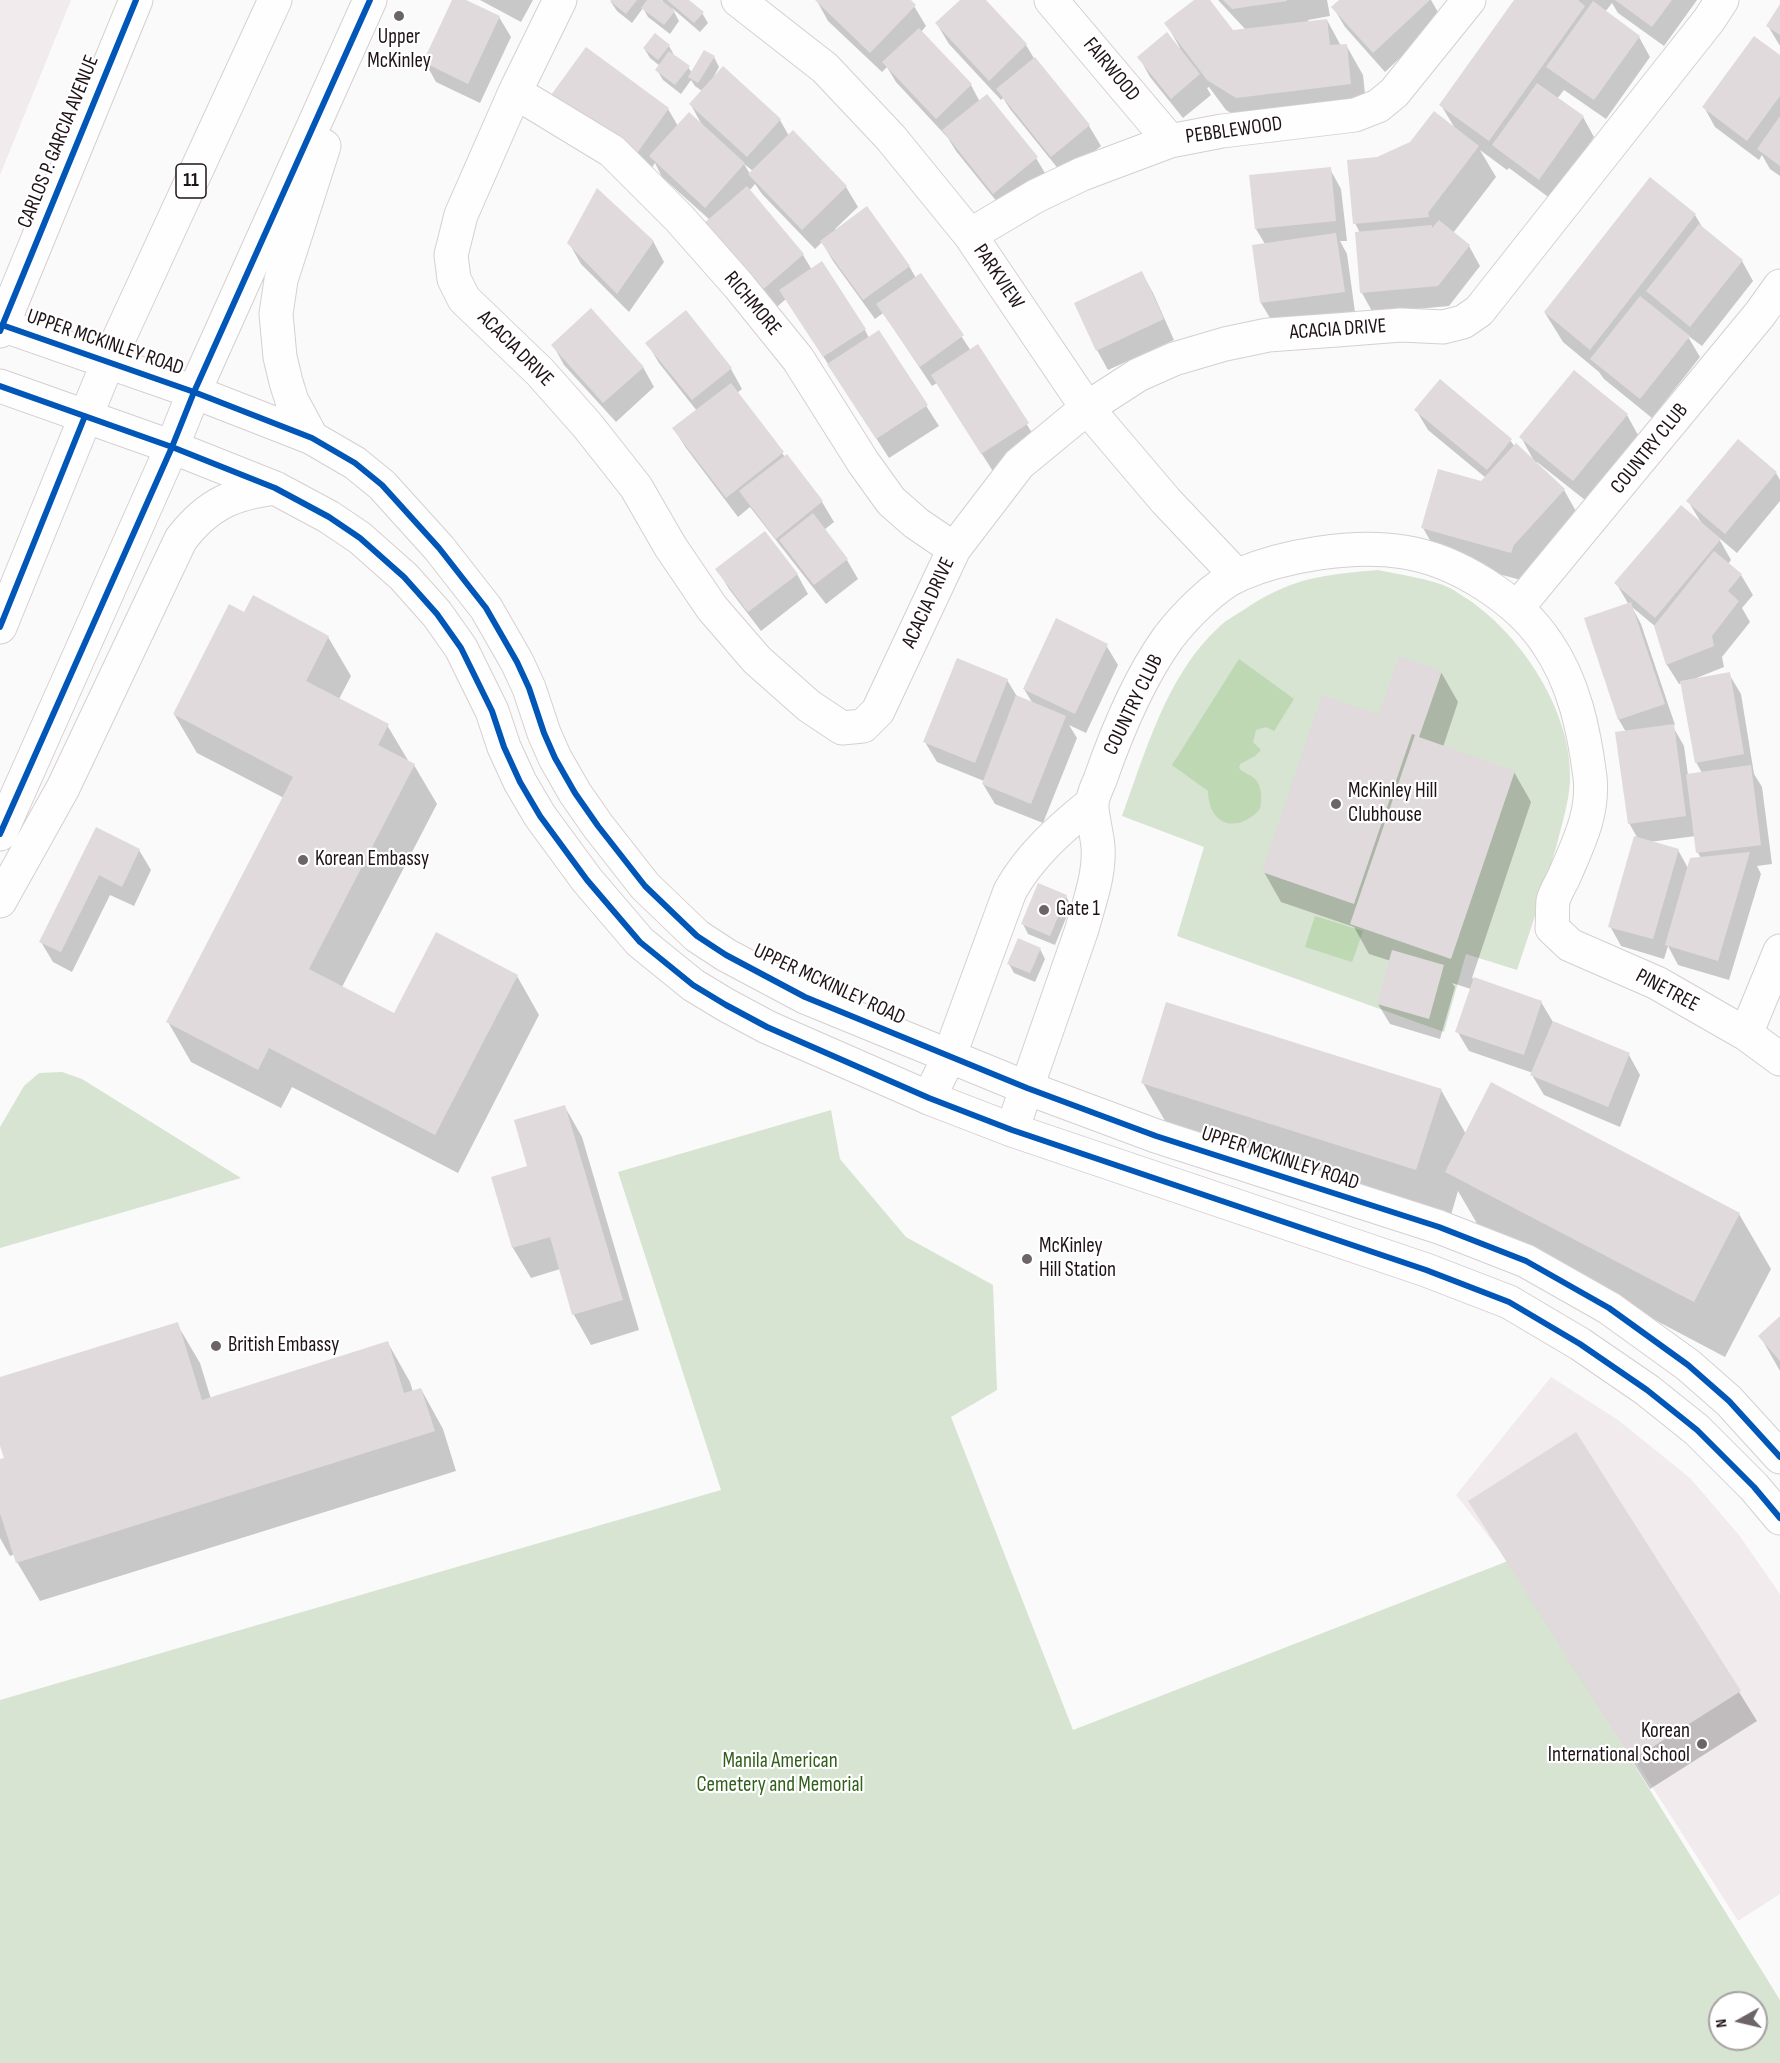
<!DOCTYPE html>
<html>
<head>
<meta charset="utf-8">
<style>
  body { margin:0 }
  #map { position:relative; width:1780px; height:2063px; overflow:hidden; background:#fafafa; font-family:"Sofia Sans Condensed",sans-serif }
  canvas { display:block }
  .north { position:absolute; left:1708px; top:1991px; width:60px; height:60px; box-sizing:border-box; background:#fff; border:2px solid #a6a1a2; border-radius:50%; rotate:262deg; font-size:16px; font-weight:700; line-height:24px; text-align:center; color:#201317 }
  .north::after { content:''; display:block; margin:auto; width:21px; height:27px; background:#6c6466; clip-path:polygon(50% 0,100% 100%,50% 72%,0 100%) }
</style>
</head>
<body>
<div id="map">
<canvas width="1780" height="2063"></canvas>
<div class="north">N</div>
</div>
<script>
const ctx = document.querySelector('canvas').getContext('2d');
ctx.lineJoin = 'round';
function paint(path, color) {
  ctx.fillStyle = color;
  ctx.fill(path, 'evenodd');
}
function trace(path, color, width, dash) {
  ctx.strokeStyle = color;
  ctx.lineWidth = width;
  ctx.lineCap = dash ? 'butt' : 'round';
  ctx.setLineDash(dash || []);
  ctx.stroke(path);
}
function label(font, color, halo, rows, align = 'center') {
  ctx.font = font + ' "Sofia Sans Condensed",sans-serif';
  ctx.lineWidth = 4.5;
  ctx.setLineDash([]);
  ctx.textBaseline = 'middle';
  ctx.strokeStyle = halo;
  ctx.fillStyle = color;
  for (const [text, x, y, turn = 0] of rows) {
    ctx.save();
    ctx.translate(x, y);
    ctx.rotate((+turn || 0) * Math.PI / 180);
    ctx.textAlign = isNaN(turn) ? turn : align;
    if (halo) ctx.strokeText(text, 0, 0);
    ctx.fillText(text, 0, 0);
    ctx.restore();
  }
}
const built = new Path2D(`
  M0,0H71L0,175Z
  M1551,1377L1618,1420L1690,1478L1739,1535L1780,1594V1894L1738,1921L1508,1561L1456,1495Z`);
const green = new Path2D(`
  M1378,570C1400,575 1429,578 1450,588C1456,591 1462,596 1469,600C1523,637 1573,714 1570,781C1569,802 1562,823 1557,844C1545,887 1531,928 1517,970L1466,954L1444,1032L1177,936L1204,847L1122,816C1145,753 1167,674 1219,627C1226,620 1236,615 1245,609C1264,596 1284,586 1306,580C1330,574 1354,572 1378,570Z
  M62,1072L82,1079L241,1178L0,1248V1127L24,1086L39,1073Z
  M831,1110L840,1159L906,1237L993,1285L997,1390L951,1417L1073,1730L1508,1561L1780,2000V2063H0V1700L721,1490L618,1172ZM1720,2003H1756V2039H1720Z`);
const water = new Path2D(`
  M1239,659L1294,699L1274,731L1266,727L1256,730L1253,742L1261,750L1255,756L1240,764L1239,768C1244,774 1251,774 1256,780C1262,787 1262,800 1260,809C1237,834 1209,826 1208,791L1172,765Z
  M1315,916L1363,931L1352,962L1305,947Z`);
const shadow = new Path2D(`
  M454,0H462L499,17L511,37L480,103L436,82L425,62Z
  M480,0H533L521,22Z
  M613,0H659L665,5L662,0H687L702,13L708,23L700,32L672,8L679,21L670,34L648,17L643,8L632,23L617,11L611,2Z
  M908,0L914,6L926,26L921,32L971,85L980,102L1036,158L1048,178L1006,213L956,151L948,138L896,82L887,67L882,72L828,21L817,1Z
  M962,0H984L1026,45L1035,60L1089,126L1101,146L1064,176L1010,109L1003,98L1001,100L949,44L937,24Z
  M1197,0H1209L1232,31L1246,30L1218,0H1327L1330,16L1308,20V22L1327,20L1341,46L1346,45L1363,75L1367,114L1254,127L1226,110L1209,87L1207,88L1211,95L1183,118L1150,77L1139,57L1180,48L1166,23Z
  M1341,0H1431L1442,19L1385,72L1345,27L1333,7Z
  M1516,0H1697L1664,46L1618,13L1612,3L1605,12L1639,37L1650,57L1606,119L1564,90L1557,99L1583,117L1594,137L1551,199L1509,168L1507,170L1480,150L1496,177L1453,233L1469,246L1480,266L1449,306L1373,313L1362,293L1360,233L1355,223L1378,158L1456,130L1441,105Z
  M1780,7V46L1768,26Z
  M669,46L674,55L688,67L692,73L714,57L719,67L714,76L715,77L723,68L780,120L789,136L793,132L846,187L858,207L835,229L909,266L916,278L921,275L971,351L978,346L1039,444L994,473L937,383L932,386L883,313L875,319L833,261L822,242L815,249L762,194L755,184L749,191L803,255L812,270L865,330L869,338L879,332L939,426L889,458L786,299L772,311L710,220L662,177L655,163L647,175L565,115L668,109L678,126L702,125L691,105L702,91L695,86L691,80L681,94L663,80L657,70L660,66L650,58L644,48ZM744,164L753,171L750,174Z
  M1780,57V176L1770,169L1762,155L1759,160L1715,127L1704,107Z
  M1330,169L1341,189L1347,241H1340L1347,254L1355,312L1273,323L1261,303L1265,244L1256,229Z
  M1651,179L1695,215L1704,230L1742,261L1753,281L1702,346L1687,335L1700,357L1652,418L1604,379L1599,372L1563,342L1545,313Z
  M653,241L664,262L629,312L581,264L569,243Z
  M1142,273L1153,293L1174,340L1108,370L1097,350Z
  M647,343L731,369L742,389L737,393L785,457L787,456L822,502L834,522L824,530L847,560L858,579L826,604L750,507L738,517L686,448L674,429L697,411L659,363Z
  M553,345L643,367L654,387L616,422L564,365Z
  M1416,410L1510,440L1515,447L1534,461L1521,437L1627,415L1638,435L1585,500L1537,462L1536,463L1564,490L1581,520L1528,582L1440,558L1423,528L1486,478L1428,430Z
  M1776,473L1780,480V501L1737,553L1718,537L1731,560L1728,564L1741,575L1753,595L1742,608L1750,622L1722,657L1724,667L1694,679L1729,674L1741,694L1754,774L1762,787L1772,864L1757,866L1761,874L1729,980L1678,965L1668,946L1664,959L1621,946L1610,926L1638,839L1629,823L1626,732L1619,720L1586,619L1629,605L1616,583L1702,524L1688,501ZM1632,607L1656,627L1667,665L1679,684L1682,683L1696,762L1702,773L1688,775L1684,746L1672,725H1675L1641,624ZM1696,836L1698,853L1701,858L1688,868L1678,850L1649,842Z
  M717,569L797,574L808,594L761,631L729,589Z
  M245,614L328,637L351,676L339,699L387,725L409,762L414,765L437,804L342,987L395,1015L517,976L539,1015L458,1173L292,1087L281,1108L191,1062L168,1022L284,798L197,753L174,714Z
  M1106,645L1118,665L1086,733L1069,725L1077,738L1043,823L995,804L983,784L984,781L937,762L925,742L1007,680L1018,698L1033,704L1024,689Z
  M1441,672L1458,702L1443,747L1514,772L1531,802L1472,978L1541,1002L1553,1022L1629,1055L1640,1075L1620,1127L1544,1095L1532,1075L1533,1073L1469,1051L1457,1031L1471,989L1452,983L1455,987L1440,1039L1390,1024L1378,1004L1391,961L1369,954L1354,927L1281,902L1264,872L1380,716Z
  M97,829L139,850L151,870L134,906L110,895L72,972L53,962L41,942Z
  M1066,896L1071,906L1055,945L1028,934L1023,924Z
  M1040,949L1045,959L1035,982L1014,973L1009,964Z
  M1143,1083L1441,1090L1466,1134L1739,1214L1771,1269L1725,1357L1479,1227L1458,1191L1448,1225L1175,1138Z
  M565,1107L582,1137L639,1330L591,1345L574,1315L560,1269L531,1278L513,1248L493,1178L529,1167Z
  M1780,1318V1371L1760,1336Z
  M177,1324L200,1363L211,1399L388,1343L410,1382L413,1392L421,1389L443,1429L456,1471L40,1601L17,1562L15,1554L10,1556L0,1538V1461L6,1459L0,1441V1379Z
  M1470,1502L1739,1692L1757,1721L1650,1789Z`);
const building = new Path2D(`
  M452,0H466L500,16L468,84L423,62Z
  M611,0H637L626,14L610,1Z
  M647,0H661L675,11L664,25L641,8Z
  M667,0H689L704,12L694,23Z
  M815,0H911L916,5L870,53Z
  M960,0H986L1027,44L989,81L935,23Z
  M1194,0H1210L1233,30L1327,19L1330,45L1347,44L1351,84L1236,98L1207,80L1164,23Z
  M1223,0H1287V1L1232,9Z
  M1339,0H1430L1373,53L1331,7Z
  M1514,0H1578L1585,6L1489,141L1439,105Z
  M1615,0H1672L1652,27Z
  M1593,1L1640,36L1594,100L1546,67Z
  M1780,4V35L1766,26Z
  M919,28L972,84L936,119L882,62Z
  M1167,32L1200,74L1171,99L1137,57Z
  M655,33L670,45L658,60L643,48Z
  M1754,36L1780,55V96L1747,141L1702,107Z
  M586,47L669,108L635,156L551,95Z
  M704,50L715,56L698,83L688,77Z
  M669,51L690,66L675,85L655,70Z
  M1035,57L1090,125L1051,157L996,89Z
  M723,66L781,119L747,157L689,104Z
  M1537,83L1584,116L1539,180L1492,145Z
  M987,94L1038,157L993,194L942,130Z
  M1434,111L1479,146L1428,213L1429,217L1353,224L1347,160L1377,157L1410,142Z
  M689,112L745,163L705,208L649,156Z
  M1780,116V166L1757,149Z
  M793,130L847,186L802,230L748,174Z
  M1331,167L1336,221L1255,229L1249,175Z
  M1650,177L1696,214L1590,350L1544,312Z
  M747,186L804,254L760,292L703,224Z
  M597,188L654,241L617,294L567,243Z
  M867,206L910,266L863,300L820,241Z
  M1439,220L1470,245L1438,286L1360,293L1355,232L1432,225V228Z
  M1699,224L1743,260L1690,327L1646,291Z
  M1336,233L1345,292L1260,303L1252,245Z
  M822,261L866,329L823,357L779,290Z
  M1142,271L1164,319L1096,351L1074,303Z
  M921,273L964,335L920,367L876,304Z
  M1640,296L1690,336L1640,399L1590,359Z
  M591,308L644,367L603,403L551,345Z
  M686,310L732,368L692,400L645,343Z
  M879,330L928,405L876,439L827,364Z
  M978,344L1029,423L981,454L931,375Z
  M1574,370L1628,414L1573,481L1519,437Z
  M1440,379L1512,439L1487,470L1414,410Z
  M731,383L784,452L726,498L672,428Z
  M1738,439L1777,472L1725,534L1686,501Z
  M1516,443L1565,489L1514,545L1511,553L1421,528L1438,469L1481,481Z
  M787,454L823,501L776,539L739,491Z
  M1681,505L1721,539L1655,618L1614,583Z
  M813,513L848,559L814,585L779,540Z
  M765,531L798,574L748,612L715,569Z
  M1714,551L1742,574L1728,591L1739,601L1712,636L1714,646L1666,665L1654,626Z
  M253,595L329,636L306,681L389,724L378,745L415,764L309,969L394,1013L436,932L518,975L435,1135L269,1048L258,1070L166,1022L293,777L173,714L229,604L244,612Z
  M1631,602L1665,704L1618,720L1584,618Z
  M1056,618L1108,644L1075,714L1023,689Z
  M1399,656L1442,671L1419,737L1515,771L1451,959L1350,924L1415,735L1412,734L1354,904L1262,872L1322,695L1379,714Z
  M957,658L1008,679L975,763L923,742Z
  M1730,672L1744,754L1695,763L1680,681Z
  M1016,695L1066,716L1031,804L982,784Z
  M1674,724L1686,816L1628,824L1615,732Z
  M1751,765L1761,845L1696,853L1686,774Z
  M96,827L140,849L122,887L99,875L61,952L39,942Z
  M1634,836L1679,849L1653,939L1608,927Z
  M1750,852L1718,961L1665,945L1690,858Z
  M1038,883L1067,895L1050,936L1021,924Z
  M1018,938L1041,948L1030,973L1007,964Z
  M1392,950L1444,965L1429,1019L1377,1004Z
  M1474,977L1542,1001L1524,1055L1455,1032Z
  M1166,1002L1442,1089L1416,1170L1141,1083Z
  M1553,1021L1630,1053L1608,1107L1530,1075Z
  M1491,1082L1740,1213L1694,1302L1445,1172Z
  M565,1105L623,1300L572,1315L550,1237L512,1248L491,1177L527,1166L514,1120Z
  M1780,1316V1361L1758,1336Z
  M178,1322L202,1400L388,1341L404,1393L421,1388L435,1431L16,1563L0,1513V1459L4,1458L0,1446V1377Z
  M1576,1432L1741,1691L1632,1760L1468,1501Z`);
const minor = new Path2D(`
  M560,0L515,92L461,215L451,255L454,279L464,299L540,372L587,425L636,487L670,546L712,608L757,660L809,706L842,728L863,726L878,711L954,549L1019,464L1087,408L1138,375L1174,359L1225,344L1268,335L1337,330L1401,325L1443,327L1463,322L1479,311L1709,20L1722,0
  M738,0L825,68L891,138L970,235L1087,408L1166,501L1237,576
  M1051,0L1170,141
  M515,92L612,151L679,218L739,286L798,359L863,462L891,501L916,523L954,549
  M970,235L1036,196L1082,174L1170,141L1222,131L1355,115L1378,106L1394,93L1469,0
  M1517,608L1760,314L1780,286
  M1746,1034L1780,951
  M929,1098L949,1057L1010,891C1030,855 1060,829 1092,803
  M1012,1130L1082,929C1089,903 1100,874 1098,847C1097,833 1092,818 1092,805C1092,797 1097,787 1100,780C1116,734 1140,677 1168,638C1184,617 1214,586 1238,575C1285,555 1353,544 1404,552C1456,560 1518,599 1547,643C1574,682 1584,730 1590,777C1594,814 1578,844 1564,877C1560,885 1555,893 1553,901C1552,910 1553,919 1552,928L1570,945L1657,983L1746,1034L1780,1059`);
const major = new Path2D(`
  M2,325L194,392L312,438L355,463L382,485L439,548L486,608L517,662L529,688L544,733L555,758L575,793L598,826L645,886L697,936L726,955L805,997L1027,1088L1156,1136L1439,1227L1526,1261L1609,1308L1688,1365L1729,1401L1780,1457
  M0,331L136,0
  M0,386L172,447L275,488L329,517L360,538L404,577L437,614L461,648L492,711L504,747L520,782L540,816L587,880L640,942L693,985L726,1005L767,1027L929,1098L1012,1130L1426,1270L1509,1302L1580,1344L1647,1390L1697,1430L1754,1487L1780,1518
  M312,438L292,401L286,382L280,357L276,314L281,280L324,146
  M0,627L108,362L275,0
  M0,834L172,447L194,392L370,0
  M0,901L63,788L181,539C208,504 232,494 275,488`);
const cycleway = new Path2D(`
  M2,325L194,392L312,438L355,463L382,485L439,548L486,608L517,662L529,688L544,733L555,758L575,793L598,826L645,886L697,936L726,955L805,997L1027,1088L1156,1136L1439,1227L1526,1261L1609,1308L1688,1365L1729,1401L1780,1457
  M0,331L136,0
  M0,386L172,447L275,488L329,517L360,538L404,577L437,614L461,648L492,711L504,747L520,782L540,816L587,880L640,942L693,985L726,1005L767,1027L929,1098L1012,1130L1426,1270L1509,1302L1580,1344L1647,1390L1697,1430L1754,1487L1780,1518
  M0,627L85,416
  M0,834L172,447L194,392L370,0`);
const markers = [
  [399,16,6,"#6c6466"],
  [1336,804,6,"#6c6466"],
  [303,860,6,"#6c6466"],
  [1044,910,6,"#6c6466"],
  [1027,1259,6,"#6c6466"],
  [216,1346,6,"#6c6466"],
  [1702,1744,6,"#6c6466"]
];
const shields = [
  [191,181,30]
];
const shieldNames = [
  ["11",191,181]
];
const poiNames = [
  ["Upper",399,38,"center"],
  ["McKinley",399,62,"center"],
  ["McKinley Hill",1348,792],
  ["Clubhouse",1348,816],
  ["Korean Embassy",315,860],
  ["Gate 1",1056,910],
  ["McKinley",1039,1247],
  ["Hill Station",1039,1271],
  ["British Embassy",228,1346],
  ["Korean",1690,1732,"right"],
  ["International School",1690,1756,"right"]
];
const streetNames = [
  ["FAIRWOOD",1111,70,50],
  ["PEBBLEWOOD",1234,131,-8],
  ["CARLOS P. GARCIA AVENUE",59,142,-68],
  ["PARKVIEW",998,277,56],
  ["RICHMORE",752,304,50],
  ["ACACIA DRIVE",1338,330,-4],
  ["UPPER MCKINLEY ROAD",105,343,19],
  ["ACACIA DRIVE",515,349,45],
  ["COUNTRY CLUB",1650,449,-51],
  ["ACACIA DRIVE",929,603,-65],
  ["COUNTRY CLUB",1134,705,-64],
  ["UPPER MCKINLEY ROAD",829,985,25],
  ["PINETREE",1667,991,28],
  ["UPPER MCKINLEY ROAD",1280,1159,18]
];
const parkNames = [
  ["Manila American",780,1762],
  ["Cemetery and Memorial",780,1786]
];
paint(built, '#f1ebed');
paint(green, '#d6e4d1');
paint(water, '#bdd8b3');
paint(shadow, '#0003');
paint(building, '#e1dadc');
trace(minor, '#d6cfd1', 35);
trace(major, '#d6cfd1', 35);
trace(minor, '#fefefe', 33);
trace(major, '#fefefe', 33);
trace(cycleway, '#0057b8', 6);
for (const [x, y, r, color] of markers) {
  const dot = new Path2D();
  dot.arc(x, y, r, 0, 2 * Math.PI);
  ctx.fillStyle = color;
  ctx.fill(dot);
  trace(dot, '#fff', 2);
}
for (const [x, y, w] of shields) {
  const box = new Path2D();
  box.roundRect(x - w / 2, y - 17, w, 34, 4.5);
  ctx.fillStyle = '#fff';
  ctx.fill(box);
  trace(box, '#201317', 1.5);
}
label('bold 20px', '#201317', null, shieldNames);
label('21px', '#201317', '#fff', poiNames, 'left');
label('21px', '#201317', '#fff', streetNames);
label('21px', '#32601b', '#fff', parkNames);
</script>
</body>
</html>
